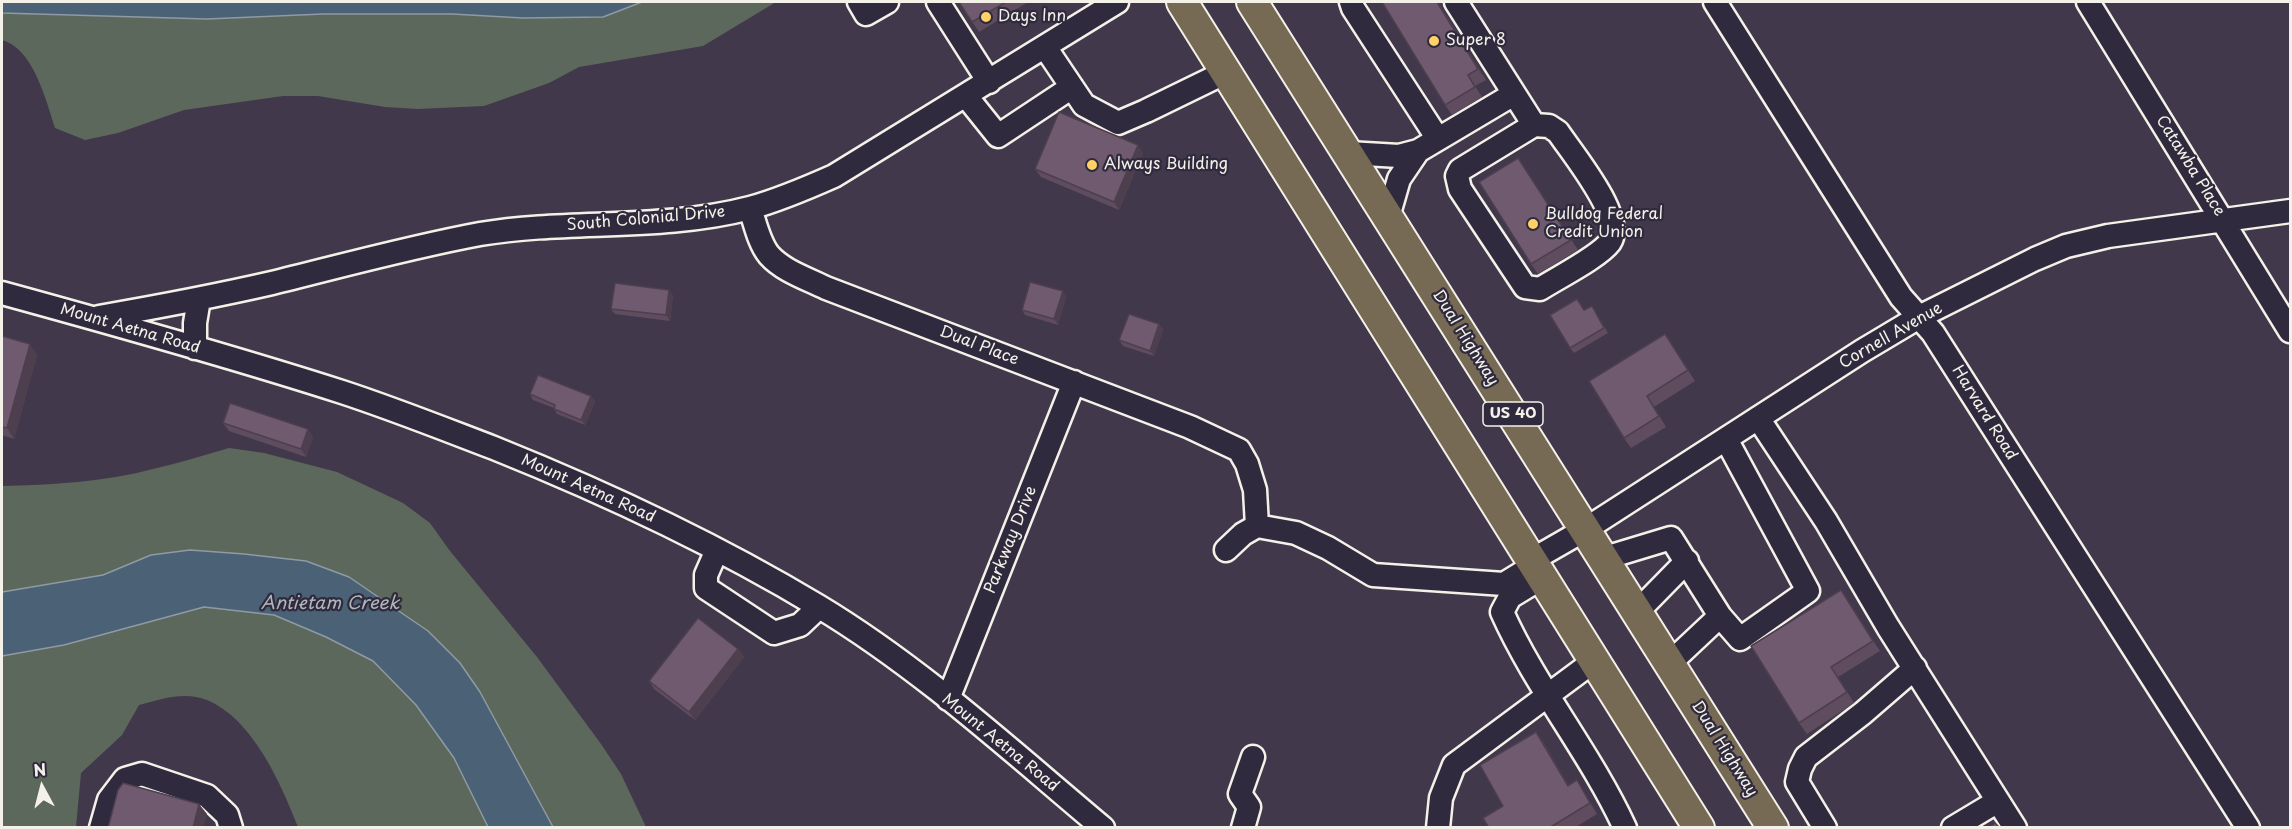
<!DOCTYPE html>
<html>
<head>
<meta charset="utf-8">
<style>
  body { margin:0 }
  #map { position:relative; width:2292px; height:829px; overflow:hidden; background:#42384c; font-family:"Playpen Sans",sans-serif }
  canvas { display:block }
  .frame { position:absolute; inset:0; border:3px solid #f4f1e8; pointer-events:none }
  .north { position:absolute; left:12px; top:757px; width:60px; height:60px; -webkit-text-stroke:4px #2f2a3d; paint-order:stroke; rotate:353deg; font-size:16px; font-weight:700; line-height:24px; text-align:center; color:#f4f1e8 }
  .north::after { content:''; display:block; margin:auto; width:21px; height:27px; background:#f4f1e8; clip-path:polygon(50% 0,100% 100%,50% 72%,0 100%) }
</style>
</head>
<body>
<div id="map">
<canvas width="2292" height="829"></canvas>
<div class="frame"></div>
<div class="north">N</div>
</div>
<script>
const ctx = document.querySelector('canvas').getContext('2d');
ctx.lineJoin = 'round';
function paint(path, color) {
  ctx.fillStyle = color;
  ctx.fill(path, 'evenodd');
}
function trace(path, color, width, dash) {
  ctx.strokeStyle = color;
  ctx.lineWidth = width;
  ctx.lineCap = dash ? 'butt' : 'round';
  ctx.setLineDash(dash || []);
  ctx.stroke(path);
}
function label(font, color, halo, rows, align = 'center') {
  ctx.font = font + ' "Playpen Sans",sans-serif';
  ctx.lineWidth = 4.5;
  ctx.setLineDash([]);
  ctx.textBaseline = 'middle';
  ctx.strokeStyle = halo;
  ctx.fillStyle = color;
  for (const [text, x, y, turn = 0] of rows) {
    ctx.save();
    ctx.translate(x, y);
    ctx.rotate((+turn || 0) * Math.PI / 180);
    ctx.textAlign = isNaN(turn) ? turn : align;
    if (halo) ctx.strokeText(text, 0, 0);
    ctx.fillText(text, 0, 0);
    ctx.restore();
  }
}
const green = new Path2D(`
  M642,2H776L703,46L579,67L549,83L484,106L418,109L385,107L318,96H283L184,110L118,133L85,140L55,128C46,100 33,48 2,40V13L207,19L323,14H452L523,18L603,17Z
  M229,448L264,453L337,472L403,503L430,523L450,551L537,657L601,744L621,774L646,827H553L480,692L387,604L349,577L305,561L244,554L151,555L103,575L2,592V486C52,485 104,482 153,469C179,463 204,455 229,448Z
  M204,607L274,615L326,637L373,661L416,705L454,758L488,827H298C281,784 253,719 207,700C185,691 161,699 139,705L122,735L81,773L76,827L2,828V656L64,645Z`);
const water = new Path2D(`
  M2,2H642L603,17L523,18L452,14H323L207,19L2,13Z
  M190,550L244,554L306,561L349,577L428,631L460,663L480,692L553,827H488L454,758L416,705L373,661L326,637L274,615L204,607L64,645L2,656V592L103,575L151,555Z`);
const minor = new Path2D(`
  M859,2L866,14L887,2
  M938,2L989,82
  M1351,2L1353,8L1438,139
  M1456,2L1534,125
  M1715,2L1901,297L1933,333L2248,828
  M2088,2L2290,331
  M1045,47L1084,105L1118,123L1146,111L1226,72
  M966,96L998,136L1072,87
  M1534,125L1549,126L1558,132C1572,153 1626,218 1610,242C1599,257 1557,278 1540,289L1525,287L1460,189L1457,176L1460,170Z
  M1348,153L1399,156L1418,151L1514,94
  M750,208C755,223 759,243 769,255C783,271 808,279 826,288L1190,427L1239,450L1247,464L1255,490L1257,526
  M1388,217L1399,179L1418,151
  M2,293C115,324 230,356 342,392C394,409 444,429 494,448C606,493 715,544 818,606C921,668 1011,751 1103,828
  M99,317C157,307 215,296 272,283C341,266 410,247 480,234C569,219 662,231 750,208C779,200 807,188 834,176L1117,2
  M195,348V323L199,299
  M1758,418L1826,521L1888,627L2015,828
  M717,550L706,575V588L774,633L800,625L819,607
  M1226,550L1243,534L1257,526L1296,533L1328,548L1373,575L1504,584L1535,565
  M1605,558L1671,538L1720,616L1740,639L1808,591L1726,439
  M1532,560L1586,529L1862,351L1919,317L2035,259L2066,246L2108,236L2290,211
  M1533,583L1510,597L1502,612C1536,688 1590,752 1625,828
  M1638,611L1687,561
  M1670,663L1720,616
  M948,699L1074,382
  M101,828L109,800L125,779L142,774L207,796L227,815L231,828
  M1243,828L1249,807L1240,794L1253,757
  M1438,828L1441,798L1454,765L1594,661
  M1825,828L1797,782L1800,769L1806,757L1863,713L1915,668
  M1953,828L1998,801`);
const major = new Path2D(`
  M1182,2L1699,828
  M1252,2L1773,828`);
const wall = new Path2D(`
  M959,2H1028L979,32Z
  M1438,2L1486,80L1475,86L1482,97L1452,115L1445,105Z
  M1143,153L1119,210L1041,177L1035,169Z
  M1518,158L1578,250L1538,274L1531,264Z
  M673,295L670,321L615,314L611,309Z
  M1066,297L1058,325L1025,315L1022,310Z
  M1592,306L1608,333L1574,353L1570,348L1585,310Z
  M1159,324L1163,330L1154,356L1123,346L1119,340Z
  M1665,334L1695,381L1654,407L1666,427L1631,448L1624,438Z
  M2,336L37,355L14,439L2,435Z
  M530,394L591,396L595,402L585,425L557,414L554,408L533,400Z
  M223,423L308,429L313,437L306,457L229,431Z
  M1848,600L1880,651L1838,677L1854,703L1807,734L1799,723Z
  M738,649L744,657L695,720L654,689L649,681Z
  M1536,732L1544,743L1568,785L1577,780L1597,814L1574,828H1489L1503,806Z`);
const shadedWall = new Path2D(`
  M1437,2H1438L1486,80L1478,69Z
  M1138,145L1143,153L1119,210L1114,202Z
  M669,290L673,295L670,321L666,315Z
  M1063,291L1066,297L1058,325L1054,319Z
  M1159,324L1163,330L1154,356L1150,351Z
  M30,344L37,355L14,439L7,428Z
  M591,396L595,402L585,425L581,420Z
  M308,429L313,437L306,457L301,449Z
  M1841,590L1848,600L1880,651L1873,641Z
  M738,649L744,657L695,720L689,712Z
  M1536,732L1544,743L1575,796L1568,786Z
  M1577,780L1584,791L1597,814L1590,803Z
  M199,804L207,814L203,828H193Z`);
const building = new Path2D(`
  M959,2H1006L972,22Z
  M1382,2H1437L1478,69L1468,75L1475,87L1445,105Z
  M1059,112L1138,145L1114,202L1035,169Z
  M1518,158L1571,240L1531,264L1479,182Z
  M1030,282L1063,291L1054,319L1022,310Z
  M615,283L669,290L666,315L611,309Z
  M1577,299L1584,310L1592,306L1604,328L1570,348L1550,315Z
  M1129,314L1159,324L1150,351L1119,340Z
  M1665,334L1688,370L1647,396L1659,416L1624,438L1589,381Z
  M2,336L30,344L7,428L2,427Z
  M538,375L591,396L581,420L554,409L555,405L530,394Z
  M230,403L308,429L301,449L223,423Z
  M1841,590L1873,641L1831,667L1847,692L1799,723L1751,646Z
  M698,618L738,649L689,712L649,681Z
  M1536,732L1568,786L1577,780L1590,803L1549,828H1489L1483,818L1503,806L1480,765Z
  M123,783L199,804L193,828H108L118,790Z
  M1995,823L2000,828H1989Z`);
const markers = [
  [986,17,6,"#ffd166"],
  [1434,41,6,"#ffd166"],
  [1092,165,6,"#ffd166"],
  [1533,224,6,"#ffd166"]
];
const shields = [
  [1513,414,60]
];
const shieldNames = [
  ["US 40",1513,414]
];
const poiNames = [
  ["Days Inn",998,17],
  ["Super 8",1446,41],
  ["Always Building",1104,165],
  ["Bulldog Federal",1545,215],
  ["Credit Union",1545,233]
];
const streetNames = [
  ["Catawba Place",2190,166,58],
  ["South Colonial Drive",646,219,-5],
  ["Mount Aetna Road",130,329,16],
  ["Cornell Avenue",1891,336,-30],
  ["Dual Highway",1465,338,58],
  ["Dual Place",979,346,21],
  ["Harvard Road",1984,413,58],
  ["Mount Aetna Road",588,489,24],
  ["Parkway Drive",1011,540,-68],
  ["Mount Aetna Road",1000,743,39],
  ["Dual Highway",1724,749,58]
];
const waterNames = [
  ["Antietam Creek",330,604]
];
paint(green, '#5d685c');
paint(water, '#4b6176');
trace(water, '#8f9ba4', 1.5);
trace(minor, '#f4f1e8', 27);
trace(major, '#f4f1e8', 34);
trace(minor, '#2f2a3d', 22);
trace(major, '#776a54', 30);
paint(wall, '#5f4d5f');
paint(shadedWall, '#4e3f4e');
paint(building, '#6f5a6f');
trace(building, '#4e3f4e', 1.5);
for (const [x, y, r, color] of markers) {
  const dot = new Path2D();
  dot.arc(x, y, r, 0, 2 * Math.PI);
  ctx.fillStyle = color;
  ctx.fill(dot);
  trace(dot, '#2f2a3d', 2);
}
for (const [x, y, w] of shields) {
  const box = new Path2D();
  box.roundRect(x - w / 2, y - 12, w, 24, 4.5);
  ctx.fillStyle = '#2f2a3d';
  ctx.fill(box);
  trace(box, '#f4f1e8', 1.5);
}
label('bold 15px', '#f4f1e8', null, shieldNames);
label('16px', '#f4f1e8', '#2f2a3d', poiNames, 'left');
label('16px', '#f4f1e8', '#2f2a3d', streetNames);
label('italic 18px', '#b0b7ba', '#2f2a3d', waterNames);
</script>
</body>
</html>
